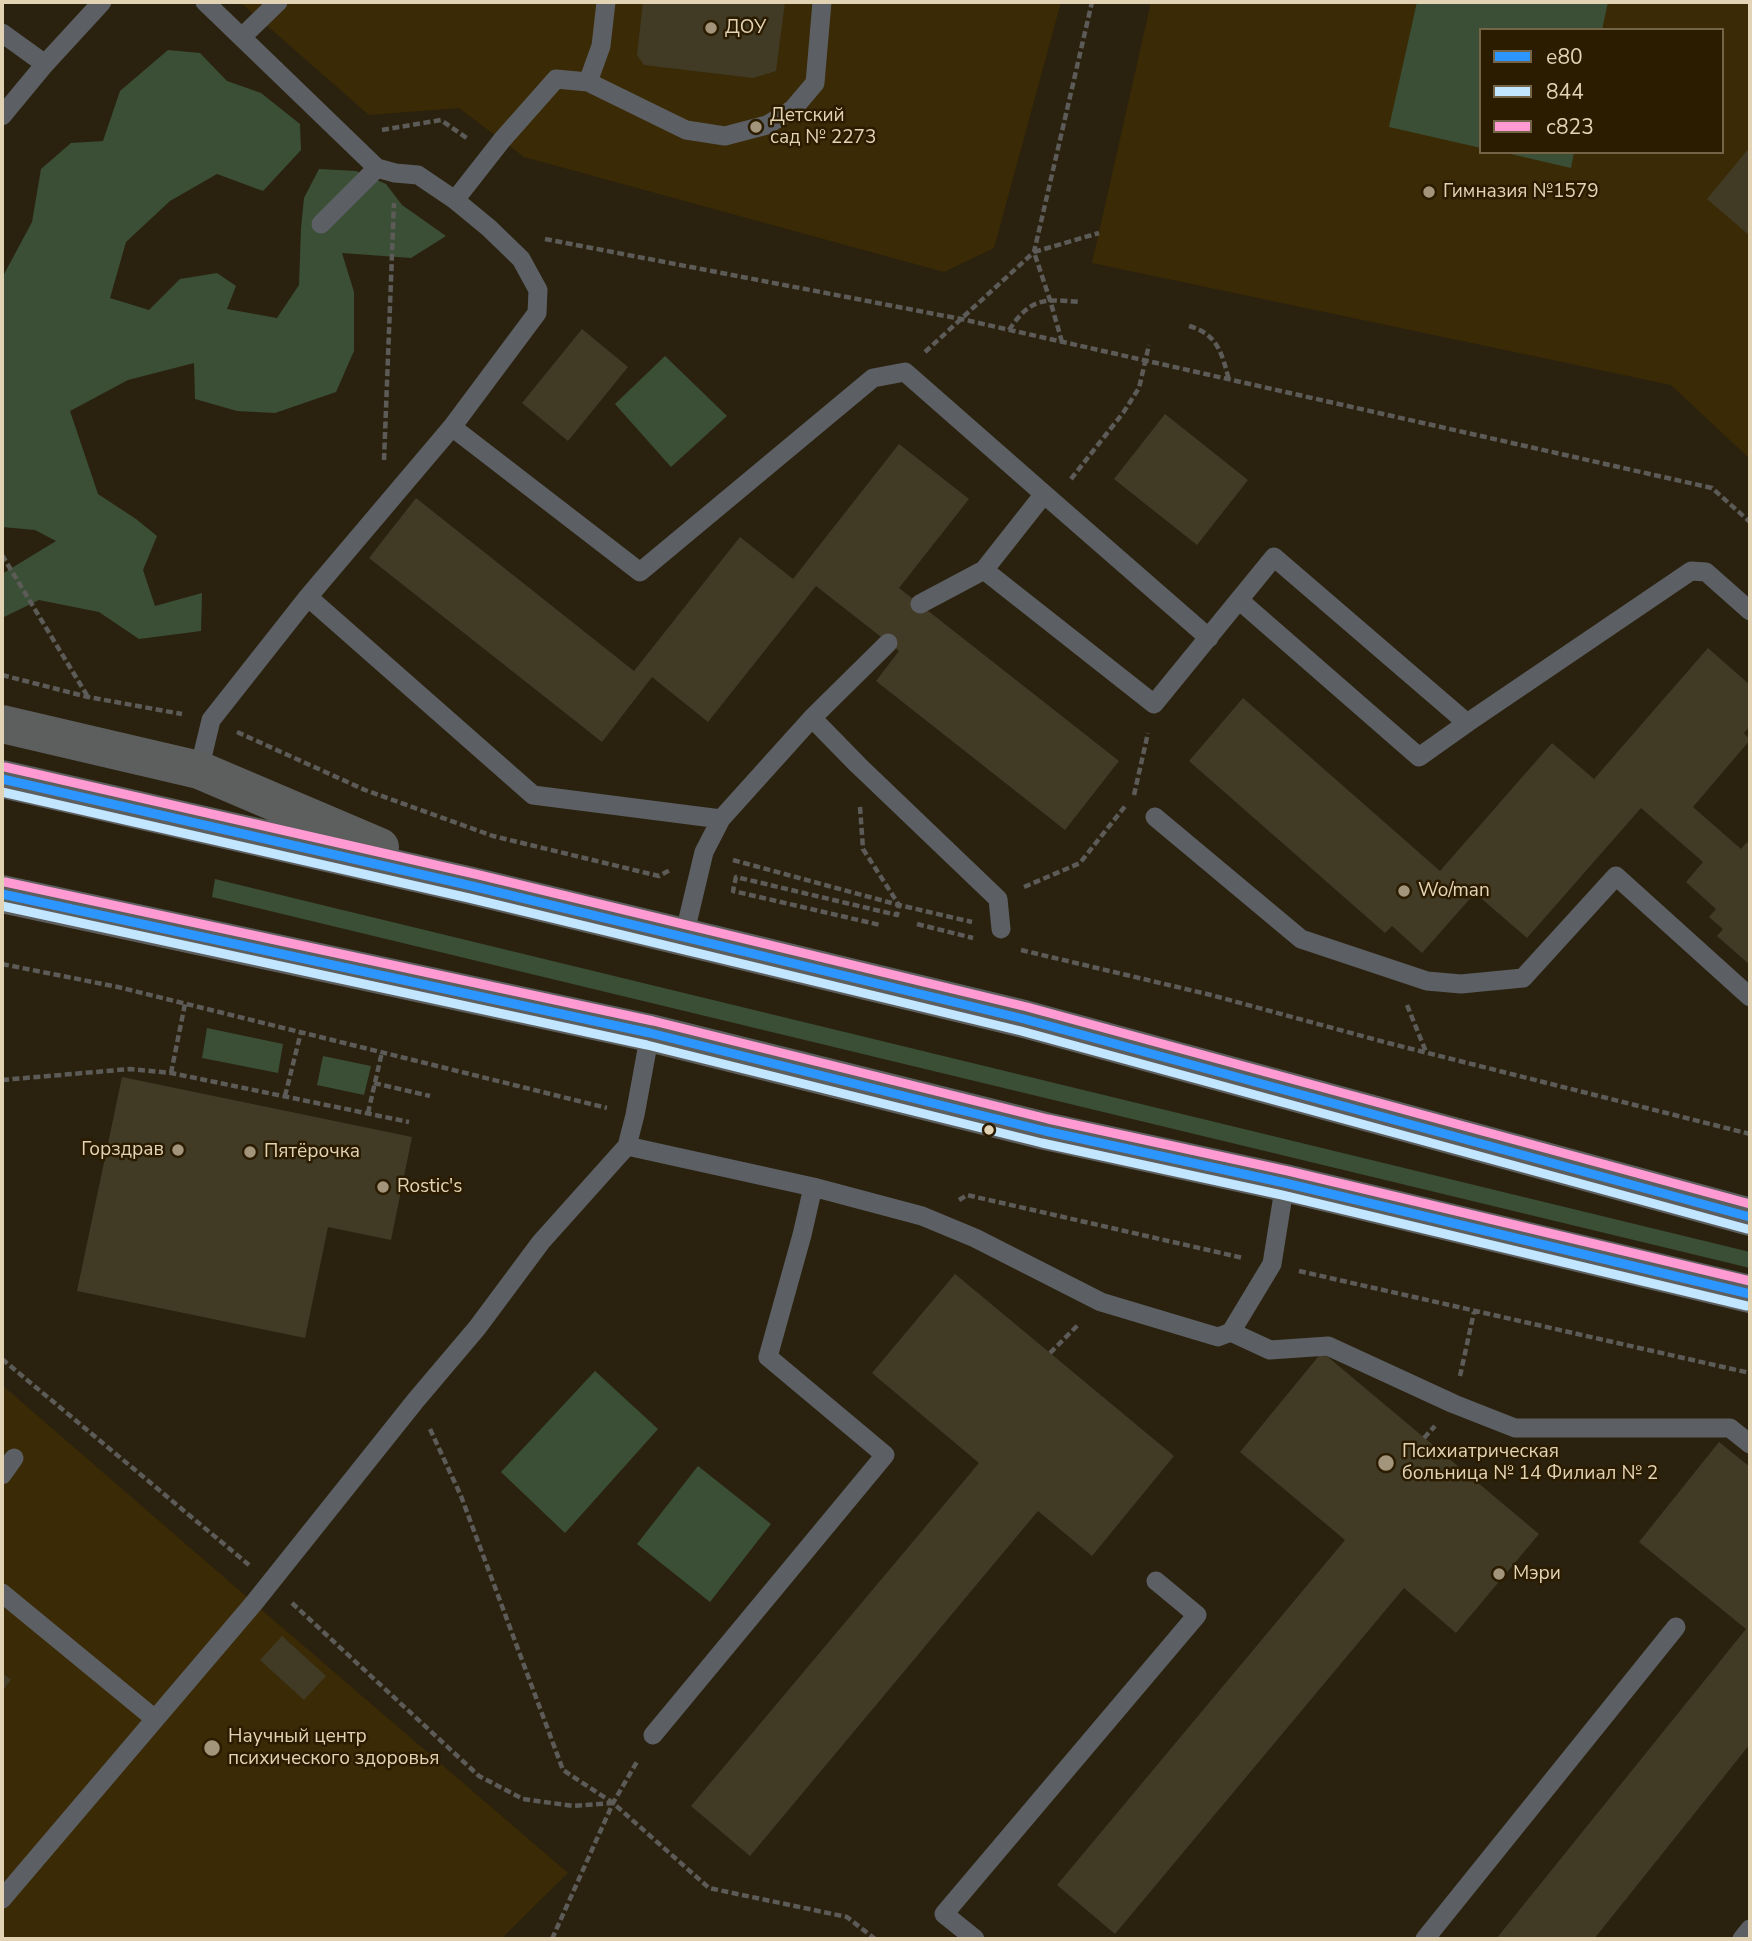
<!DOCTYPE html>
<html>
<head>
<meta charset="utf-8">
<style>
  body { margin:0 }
  #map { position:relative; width:1752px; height:1941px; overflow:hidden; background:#2a220f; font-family:"Nunito Sans",sans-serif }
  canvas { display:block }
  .frame { position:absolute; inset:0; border:4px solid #e3d3b5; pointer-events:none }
  .legend { position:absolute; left:1479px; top:28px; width:245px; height:126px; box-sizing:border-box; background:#2b1c00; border:2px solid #756548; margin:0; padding:9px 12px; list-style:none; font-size:21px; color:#e3d3b5 }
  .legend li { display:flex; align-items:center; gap:14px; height:35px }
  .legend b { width:35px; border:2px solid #756548 }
</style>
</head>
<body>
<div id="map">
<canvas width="1752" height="1941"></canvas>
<div class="frame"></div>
<ul class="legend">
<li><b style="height:9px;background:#2d95fe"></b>е80</li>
<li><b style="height:9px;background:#c2e6ff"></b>844</li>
<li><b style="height:9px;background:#ff9ad2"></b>с823</li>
</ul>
</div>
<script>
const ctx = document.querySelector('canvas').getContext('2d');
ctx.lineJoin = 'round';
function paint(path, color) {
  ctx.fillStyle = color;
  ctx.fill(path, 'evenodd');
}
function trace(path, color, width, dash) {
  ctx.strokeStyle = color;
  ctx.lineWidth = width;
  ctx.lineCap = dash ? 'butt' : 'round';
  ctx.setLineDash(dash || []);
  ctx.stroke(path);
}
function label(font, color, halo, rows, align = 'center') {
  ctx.font = font + ' "Nunito Sans",sans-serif';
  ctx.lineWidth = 5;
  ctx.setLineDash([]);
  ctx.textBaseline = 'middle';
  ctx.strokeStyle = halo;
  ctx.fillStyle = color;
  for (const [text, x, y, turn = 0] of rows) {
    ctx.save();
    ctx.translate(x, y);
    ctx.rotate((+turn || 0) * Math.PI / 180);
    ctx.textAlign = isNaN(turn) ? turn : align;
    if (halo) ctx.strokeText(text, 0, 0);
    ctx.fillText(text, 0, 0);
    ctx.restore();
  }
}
const built = new Path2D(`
  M240,2H1061L994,248L944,272L524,157L459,108L369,115Z
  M1151,2H1750V459L1671,385L1092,263ZM1481,30H1722V152H1481Z
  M2,1385L277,1623L568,1873L501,1939H2Z`);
const green = new Path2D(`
  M1417,2H1608L1602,30H1481V148L1389,127Z
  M168,50L200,53L227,81L261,93L300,124L301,150L263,191L217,174L170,201L126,242L110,298L149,310L180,279L217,273L236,286L227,309L277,318L299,285L301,228L304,198L319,169L356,171L386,184L402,205L446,236L411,258L342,253L354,292V351L336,392L275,413L237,411L195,399L194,363L128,380L70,411L98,494L136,519L157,536L143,570L155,606L202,593L201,631L139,639L99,612L39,600L2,618V574L56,541L35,530L2,527V278L32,222L41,169L71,143L103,141L120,91Z
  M1502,152H1574L1571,168Z
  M665,356L727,416L671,467L615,404Z
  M215,879L1750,1252V1268L212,897Z
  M207,1028L283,1044L278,1073L202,1058Z
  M323,1056L371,1066L364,1095L317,1085Z
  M595,1371L658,1429L565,1533L501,1472Z
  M698,1466L771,1524L710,1602L637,1544Z`);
const building = new Path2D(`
  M643,2H785L776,71L753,78L644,65L637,55Z
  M1750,147V236L1707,199Z
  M582,329L628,367L568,441L522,403Z
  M1165,414L1248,480L1197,545L1114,479Z
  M899,444L969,499L899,588L1119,761L1065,830L876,681L899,651L816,586L708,722L652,677L602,742L369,558L416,498L634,671L740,537L793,579Z
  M1708,648L1750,685V726L1744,733L1750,740L1693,807L1741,849L1747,842L1750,846V965L1717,936L1723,929L1709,917L1716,909L1686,882L1703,862L1641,808L1527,938L1475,893L1422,953L1392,926L1385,933L1189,761L1243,698L1440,871L1552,743L1594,779Z
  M122,1077L412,1137L391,1240L328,1227L305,1338L77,1291Z
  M955,1274L1174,1456L1092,1556L1038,1511L750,1856L691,1806L979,1463L872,1373Z
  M1322,1352L1539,1534L1456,1633L1404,1588L1115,1934L1057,1885L1345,1540L1240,1452Z
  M1719,1442L1750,1467V1744L1594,1939H1496L1746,1629L1639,1542Z
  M282,1636L326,1676L304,1700L260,1660Z
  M2,1673L11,1680L2,1691Z`);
const path = new Path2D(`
  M382,130L441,120L468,139
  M545,239L961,319L1712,488L1750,522
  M1189,326C1218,334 1222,354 1229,380
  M1009,330C1031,297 1044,299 1080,302
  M1062,342L1050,300L1034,252L1099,233
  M925,352L1034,252L1092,2
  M384,460L394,203
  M1071,479L1123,413L1139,388L1149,345
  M2,555L88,697
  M2,675L88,697L182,714
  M237,732L365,790L493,836L659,876L670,870
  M1134,795L1148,733
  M860,807L863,849L899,905L897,915L736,877L733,891L880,925
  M733,860L899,905L972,922
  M1024,887L1080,863L1126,805
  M917,924L973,938
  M1021,950L1211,995L1388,1043L1750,1134
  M2,964L118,987L607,1108
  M1407,1005L1426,1052
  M171,1073L185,1004
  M2,1080L130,1069L171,1073L409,1122
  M374,1083L430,1096
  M285,1096L301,1032
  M368,1113L382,1052
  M959,1200L967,1195L1243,1258
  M1299,1271L1750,1373
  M1050,1353L1079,1324
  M2,1359L249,1565
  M1460,1376L1474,1312
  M430,1429L461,1496L563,1770L613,1803L709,1888L847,1917L875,1939
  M1424,1438L1435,1426
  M292,1603L479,1776L523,1799L573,1806L613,1803
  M552,1939L613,1803L638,1760`);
const service = new Path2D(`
  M2,33L45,64
  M242,37L278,2
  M588,82L601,46L606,2
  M2,116L45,64L102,2
  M455,200L502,140L556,79L588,82L686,130L725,136L767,125L793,109L815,83L822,2
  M321,224L377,168
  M452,427L640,572L873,378L905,372L1044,494L984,570L1154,704L1274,557L1467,723L1691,571L1706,572L1750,611
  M1044,494L1209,638
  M308,597L533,795L721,819L704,852L684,936
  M1239,600L1419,757L1467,723
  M920,604L984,570
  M812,718L858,765L998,899L1001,929
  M199,770L211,720L308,597L452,427L537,313L538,290L521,259L489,228L455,200L418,175L395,173L377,168L205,2
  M1155,817L1301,939L1427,981L1461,984L1523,978L1616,876L1750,997
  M721,819L812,718L888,643
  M627,1146L813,1187L922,1216L975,1238L1101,1302L1218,1337L1231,1332L1272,1264L1285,1183
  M1231,1332L1270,1350L1328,1346L1454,1404L1515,1428H1730L1750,1444
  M2,1475L14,1458
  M2,1593L155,1719
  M653,1735L885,1455L768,1357L802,1235L813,1187
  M2,1899L254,1603L416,1400L477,1328L541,1242L627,1146L635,1115L650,1033
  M975,1939L944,1914L1197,1615L1156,1581
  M1425,1939L1676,1627
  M1742,1939L1750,1929`);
const primary = new Path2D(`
  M2,724L199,770L380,847
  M2,779L472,886L1024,1019L1750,1217
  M2,894L650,1033L1045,1131L1285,1183L1750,1294`);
const bus1 = new Path2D(`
  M2,779L472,886L1024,1019L1750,1217
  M2,894L650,1033L1045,1131L1285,1183L1750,1294`);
const bus2 = new Path2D(`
  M2,792L469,898L1021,1031L1747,1229
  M2,906L647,1045L1042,1143L1282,1195L1747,1306`);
const bus3 = new Path2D(`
  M5,767L475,874L1027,1007L1750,1204
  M5,882L653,1021L1048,1119L1288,1171L1750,1281`);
const markers = [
  [711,28,7,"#a2957b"],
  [756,127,7,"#a2957b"],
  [1429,192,7,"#a2957b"],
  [1404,891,7,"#a2957b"],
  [989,1130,6,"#e3d3b5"],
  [178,1150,7,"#a2957b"],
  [250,1152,7,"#a2957b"],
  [383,1187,7,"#a2957b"],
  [1386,1463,9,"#a2957b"],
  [1499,1574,7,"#a2957b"],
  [212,1748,9,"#a2957b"]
];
const poiNames = [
  ["ДОУ",725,28],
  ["Детский",770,116],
  ["сад № 2273",770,138],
  ["Гимназия №1579",1443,192],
  ["Wo/man",1418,891],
  ["Горздрав",164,1150,"right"],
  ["Пятёрочка",264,1152],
  ["Rostic's",397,1187],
  ["Психиатрическая",1402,1452],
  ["больница № 14 Филиал № 2",1402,1474],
  ["Мэри",1513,1574],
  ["Научный центр",228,1737],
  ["психического здоровья",228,1759]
];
paint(built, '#3a2a05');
paint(green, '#3b4f37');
paint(building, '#413b26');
trace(path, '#5c5b58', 4.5, [7, 3.5]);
trace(service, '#5c5f63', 19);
trace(primary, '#5d5e5e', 38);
trace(bus1, '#2d95fe', 9);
trace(bus2, '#c2e6ff', 9);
trace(bus3, '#ff9ad2', 9);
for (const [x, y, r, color] of markers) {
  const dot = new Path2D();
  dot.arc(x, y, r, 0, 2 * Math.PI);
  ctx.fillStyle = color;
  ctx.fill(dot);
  trace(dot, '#2b1c00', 2.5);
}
label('19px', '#e3d3b5', '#2b1c00', poiNames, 'left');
</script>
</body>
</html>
